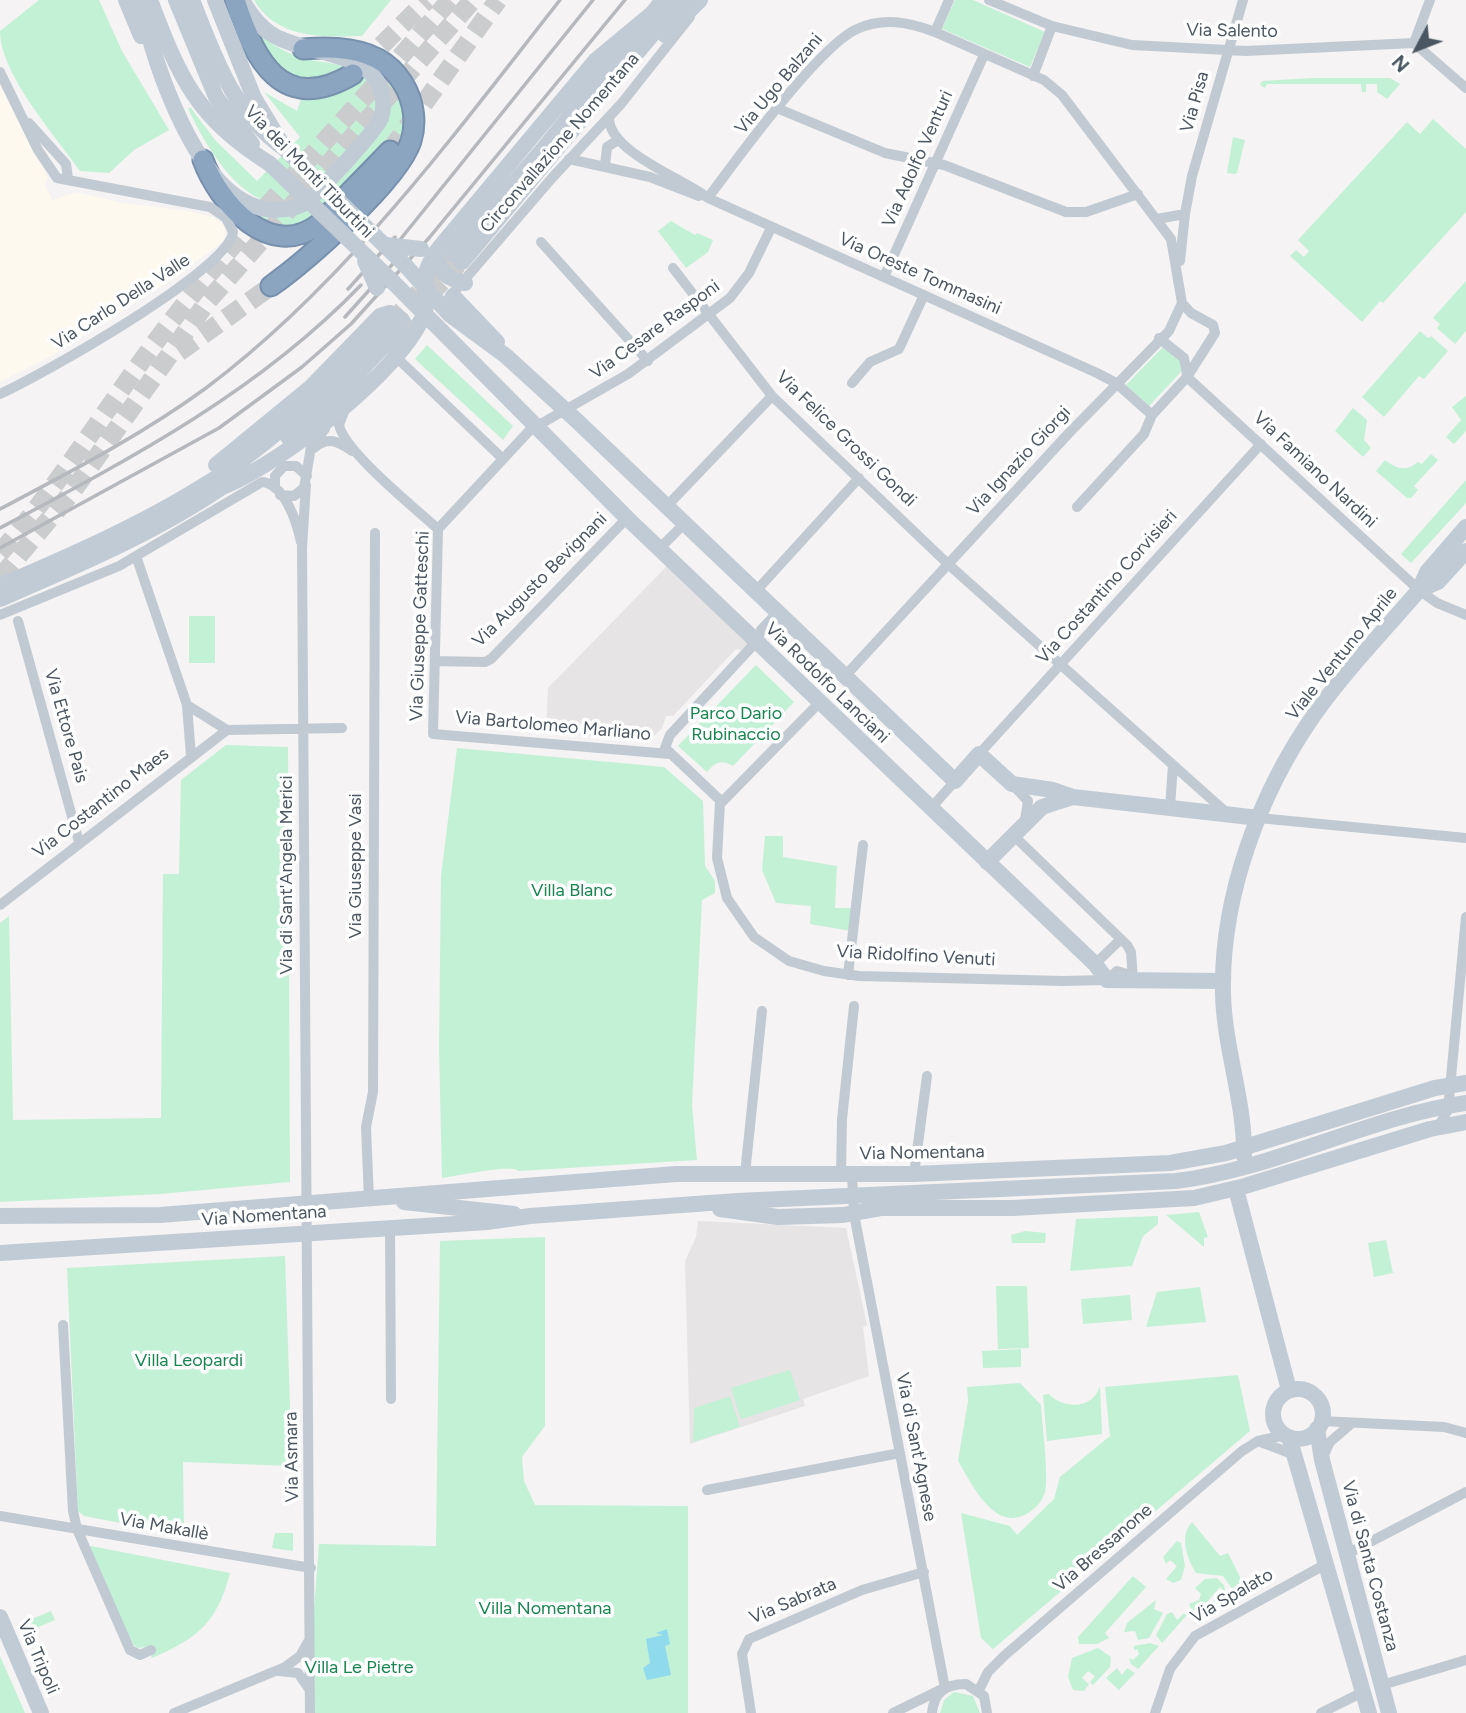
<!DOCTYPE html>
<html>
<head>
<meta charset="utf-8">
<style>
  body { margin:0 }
  #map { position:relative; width:1466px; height:1713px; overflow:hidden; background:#f5f3f3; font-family:Figtree,sans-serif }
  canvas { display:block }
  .north { position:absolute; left:1382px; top:14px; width:70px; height:70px; -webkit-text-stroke:5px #fff; paint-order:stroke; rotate:228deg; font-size:19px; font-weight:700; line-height:28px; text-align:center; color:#4a5661 }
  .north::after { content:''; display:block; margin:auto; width:24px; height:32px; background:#4a5661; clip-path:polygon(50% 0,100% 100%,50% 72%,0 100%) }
</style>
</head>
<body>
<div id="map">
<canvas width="1466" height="1713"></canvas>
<div class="north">N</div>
</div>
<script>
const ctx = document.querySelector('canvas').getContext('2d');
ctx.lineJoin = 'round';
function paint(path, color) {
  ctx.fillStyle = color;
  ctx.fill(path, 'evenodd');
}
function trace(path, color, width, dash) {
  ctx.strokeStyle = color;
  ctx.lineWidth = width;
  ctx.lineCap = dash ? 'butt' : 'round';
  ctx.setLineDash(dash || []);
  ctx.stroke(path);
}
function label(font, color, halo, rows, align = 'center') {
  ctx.font = font + ' Figtree,sans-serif';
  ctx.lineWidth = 7;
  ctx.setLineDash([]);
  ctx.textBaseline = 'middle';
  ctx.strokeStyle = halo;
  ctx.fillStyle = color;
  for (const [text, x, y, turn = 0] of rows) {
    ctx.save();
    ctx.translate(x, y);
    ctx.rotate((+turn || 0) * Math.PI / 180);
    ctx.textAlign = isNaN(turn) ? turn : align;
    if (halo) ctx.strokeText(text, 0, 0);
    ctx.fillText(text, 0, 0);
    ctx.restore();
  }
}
const commercial = new Path2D(`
  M0,86L48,178L45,185L52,200L77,192L122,203L188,211L213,217L224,225L226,231L223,241L176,277L50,357L0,382Z`);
const education = new Path2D(`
  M667,566L748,642V646L743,651L736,649L673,716H666L662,728L650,740L557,734L546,731L548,688Z
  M698,1221L846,1228L867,1325L863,1327L869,1376L803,1399L805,1406L690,1444L685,1261L696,1237Z`);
const green = new Path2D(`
  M39,0H99L122,51L169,130L134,150L109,173L80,171C55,135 0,74 0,31Z
  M254,0H391L362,36C321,37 277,39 254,0Z
  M955,0H973L1045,32L1030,67L942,29Z
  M253,30C268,41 281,51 299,57C323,65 348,60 368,80C375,87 378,105 376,115C370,134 349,150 335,164C324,176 310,191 295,198C248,222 203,142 188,108H191L215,140L257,181L300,137L264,92L297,111L302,96L333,93L313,81L295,79L279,70Z
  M370,62L402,92L407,124L401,144L310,223L280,230L249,212C269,217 299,213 317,201C335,189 381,134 389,114Z
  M1312,78H1390L1400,84L1387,99L1377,92V84H1366V92H1362L1361,84H1267L1265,88L1260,85L1262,81Z
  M1433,119L1466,149V212L1383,303L1380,301L1362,322L1290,256L1296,250L1304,257L1309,251L1298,240L1407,122L1420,134Z
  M1233,137L1245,140L1237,173L1234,174L1227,173Z
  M671,221L695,235L697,233L713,240L708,252L686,268L658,231Z
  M1466,281V331L1455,344L1437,328L1440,324L1433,318Z
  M1420,331L1428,338L1431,336L1448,351L1424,379L1419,376L1384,417L1362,397Z
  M427,345L513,426L503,440L415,359Z
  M1164,346L1180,360L1181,372L1149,406L1126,385Z
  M1466,396V431L1454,444L1446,437L1461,420L1452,407Z
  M1353,408L1367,420L1364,440L1371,448L1363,457L1335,431Z
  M1431,454L1438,460L1414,486L1418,490L1411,498H1407L1376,471L1385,460C1396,469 1407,472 1418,462L1422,464Z
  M1466,480V503L1411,563L1401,554Z
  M189,616H215V663H189Z
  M756,665L794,702L733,766C721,759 715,762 707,772L678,746Z
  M226,745L288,747L290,1182L160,1194L0,1202V923L9,916L13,1120L161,1118L163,874H179L181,780Z
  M457,748L664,767L703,801L705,866L715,881V893L702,900L692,1105L697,1160L519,1171C509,1164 460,1176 442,1178L439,1048L441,876Z
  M765,836H783V857L837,866L835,908H853L851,931L810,924L811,906L776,903L762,870Z
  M1199,1212L1208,1237L1204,1238V1247L1166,1215Z
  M1158,1216V1224L1143,1236L1132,1266L1070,1271L1076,1219Z
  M1025,1231L1046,1233L1045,1243H1012L1011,1235Z
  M545,1237V1426L522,1457L524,1481L535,1505L688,1506V1713H315L313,1622L319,1544L436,1546L440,1241Z
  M1386,1240L1393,1273L1374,1277L1368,1243Z
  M285,1256L292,1466L183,1462L184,1535L84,1516L78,1511L67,1268Z
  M996,1286H1027L1029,1348L998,1349Z
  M1200,1287L1206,1322L1146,1327L1157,1292Z
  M1130,1295L1132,1320L1083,1324L1081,1299Z
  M1021,1349V1367L983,1368L982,1351Z
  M790,1370L800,1400L741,1419L731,1388Z
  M1238,1375L1250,1431L993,1649L981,1638L961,1513L1010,1526L1017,1535L1054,1499L1060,1477L1110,1436L1105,1387Z
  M1020,1383L1041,1405C1042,1425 1049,1476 1045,1492C1042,1502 1036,1508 1028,1513C995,1534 972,1484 958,1461L968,1401L967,1387Z
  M1100,1386L1102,1434L1047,1441L1043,1395L1049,1394C1063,1409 1093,1410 1100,1386Z
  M730,1396L740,1427L693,1442L694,1408Z
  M1192,1522L1220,1556L1228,1553L1246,1589L1236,1594L1223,1576L1196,1573C1187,1559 1179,1536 1192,1522Z
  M275,1533H293V1551L272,1548Z
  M1177,1541L1181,1543L1185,1566L1181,1580L1173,1583L1166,1579L1177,1566L1170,1560L1166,1564L1163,1557Z
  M91,1546L230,1573C217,1623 198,1638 152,1658L147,1647L137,1648L133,1644L87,1548Z
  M1133,1576L1146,1587L1105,1633L1109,1638L1097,1644H1079L1078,1637Z
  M1217,1578L1224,1585L1227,1600L1197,1619L1223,1590L1220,1587L1194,1617L1189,1604L1199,1600L1201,1594L1195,1588L1205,1579Z
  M1156,1600L1154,1609L1163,1613L1149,1638L1138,1640L1135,1631L1124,1632L1127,1623Z
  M51,1611L55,1620L24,1633L20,1624Z
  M1172,1612L1177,1620L1183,1614L1187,1615L1162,1643L1156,1635L1167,1614Z
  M1150,1643L1159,1646L1138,1669L1131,1664L1129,1658L1133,1660L1139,1654L1137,1649L1134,1650V1646Z
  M1098,1648L1111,1657L1110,1667L1093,1685L1090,1682L1095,1676L1088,1671L1082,1678L1089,1684L1084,1691L1073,1690L1068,1677L1072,1658Z
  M0,1656L25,1713H0Z
  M1117,1668L1122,1675L1127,1668L1135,1673L1119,1690L1106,1678Z
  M954,1692L973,1696L980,1713H940L944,1700Z`);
const water = new Path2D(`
  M667,1629L670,1644L665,1646L671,1675L647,1680L643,1668L650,1663L646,1639L663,1635L656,1633Z`);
const secondaryTunnel = new Path2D(`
  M391,321L453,254
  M399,330L462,262`);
const highwayTunnel = new Path2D(`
  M361,66L427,0
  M390,151L498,0
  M179,352L271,286
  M0,553C64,480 113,396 173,319C260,208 358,107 450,0
  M0,578L72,492L207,302L473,0`);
const street = new Path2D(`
  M989,0L1052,26L1132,45L1246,51L1414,43
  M1414,43L1466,88
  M1414,43L1430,0
  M0,72L38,150L57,178L210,207L226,218L233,232C229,270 40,376 0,394
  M1033,76L1052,26
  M779,109L885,153L944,165L1066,212H1086L1138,194
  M609,118C609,152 684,179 708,198L1097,373L1116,383L1152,415L1187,377L1215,333L1213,325L1191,313L1182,303
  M29,123L66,164L68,178
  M569,159L650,177L699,196
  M605,166L607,147L618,140
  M708,198C736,160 819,46 857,29C883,17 909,22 935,32
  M1157,219L1185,214L1192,176L1243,0
  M541,242L648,361
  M1180,261L1185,214
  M673,268L772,396L948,564L1228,814
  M884,277L984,55
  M448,299L552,178L621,104L690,17
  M1159,338L1184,358L1187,375
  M395,356L502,458
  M1187,377L1419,590L1437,603L1466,615
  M852,383L870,362L899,349L924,295
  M345,409L339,425C345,452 415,508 438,529
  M314,448C328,436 338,441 352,451
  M306,485L302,548L310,1713
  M275,488V476L284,466H296L307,476
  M280,495L294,496L304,488L311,447L325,429
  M666,507L772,396
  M1077,507L1144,434L1152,415
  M659,549L684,524
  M136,556L187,705L191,756
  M756,591L859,478
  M778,612L761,630L757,641L670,735L665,748L722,802L819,703
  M0,615L119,566L262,482C285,484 297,523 301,542
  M18,621L79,842
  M435,661L485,662L491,659L627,518
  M846,675L1068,434L1169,331L1182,303L1171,239L1062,95L1044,80L935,32L949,0
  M187,705L227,730
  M670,754L433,734L438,529L530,430L628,374L730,298L749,273L771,228
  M979,754L1261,444
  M1012,784L1028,801L1025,820
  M720,802L717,858L727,898L754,937L789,961L824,971L859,976L1063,981L1107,980L1117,971L1127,974L1133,980
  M1170,807L1173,765
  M931,808L955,781
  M1259,818L1466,838
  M1013,835L1127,945L1131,952L1133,980
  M0,905L227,730L342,728
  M1095,964L1121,939
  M848,975L863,845
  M1438,1127L1448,1110L1466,917
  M745,1174L762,1011
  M841,1174L842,1119L854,1006
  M852,1174L854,1214L945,1688
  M914,1174L927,1076
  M369,1199L366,1127L373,1092L375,533
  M390,1227L391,1399
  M63,1325L73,1511L77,1529L130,1650L140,1655L151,1650
  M1321,1421L1444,1427L1466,1433
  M1258,1441L1295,1455
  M1323,1457L1330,1442L1352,1423
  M707,1490L900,1453
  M0,1516L311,1568
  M1347,1554L1466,1492
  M279,1671L298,1673L309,1689
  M1382,1685L1466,1660
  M979,1690L988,1672L1004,1656L1242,1451L1258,1441L1285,1435
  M174,1713L285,1667L300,1656L308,1642
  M751,1713L742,1654L749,1639L862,1590L924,1572
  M893,1713L940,1690
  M932,1713C934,1692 946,1684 966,1684L984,1696L987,1713
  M1155,1713L1170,1669L1195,1636L1326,1564
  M1321,1713L1363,1692`);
const secondary = new Path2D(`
  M126,0L141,36
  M140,0C153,59 194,192 261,208C273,211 292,210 303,204C316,196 376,131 381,118C385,106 383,92 377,81C360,52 303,53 273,35C259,27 250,14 242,0
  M150,0C180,79 196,117 270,164
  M176,0L216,97L252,144
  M192,0C215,57 232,112 285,149
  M215,0L254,98L280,141
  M665,35L700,0
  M436,252C437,273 447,278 465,283
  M453,254L545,147L663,0
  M462,262L681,0
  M405,265L449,314L506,356L575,419L955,781L979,754L1012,784L1053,790L1073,797L1259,818
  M392,281L627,518L1095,964L1107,980L1223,981
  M453,296L497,342
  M288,437L342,390L399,330
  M216,465L310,388L380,316L390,313L402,320
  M222,487C280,464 401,372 424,314C428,304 424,293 425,282C425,268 432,259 439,248L595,61L654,12
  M0,586C77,553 155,519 225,472C287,430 341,377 391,321
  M1419,590L1438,582L1466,551
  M0,599C79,565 160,531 231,481
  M987,862L1042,807L1073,797
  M1244,1156C1245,1101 1224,1048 1223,993C1221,897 1259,794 1314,715C1345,671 1384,631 1419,590L1427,572L1466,527
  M1236,1189L1289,1390
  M404,1202L514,1214
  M720,1209L778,1217L843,1215L882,1208H1013L1194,1198L1245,1186L1430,1129L1466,1122
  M0,1216L160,1215L676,1174H914L1170,1163L1226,1153L1435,1088L1466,1083
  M0,1253L487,1222L530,1216L737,1201L1176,1181C1276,1169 1367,1117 1466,1103
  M1273 1414a25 25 0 1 1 50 0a25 25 0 1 1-50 0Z
  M1317,1429L1322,1460L1389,1713
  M1289,1437L1369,1713
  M0,1617L41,1713`);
const highway = new Path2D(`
  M235,0C254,60 282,116 353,74
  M203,160C219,203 270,262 319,224L390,151
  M271,286C306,261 398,181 411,141C418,118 412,93 397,75C376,48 335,46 303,49`);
const rail = new Path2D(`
  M391,251L593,0
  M348,289L395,237
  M345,317L408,247
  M0,509C70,472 142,435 206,388C346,283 453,136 560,0
  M0,528C130,459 258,392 361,285
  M0,548L219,428L302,367L351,324L429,238L625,0`);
const secondaryBridge = new Path2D(`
  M285,149L405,265
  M270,164L392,281
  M385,245L421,249
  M365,261L377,288`);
const streetNames = [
  ["Via Salento",1232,31,1],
  ["Via Ugo Balzani",779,84,-50],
  ["Via Pisa",1195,102,-74],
  ["Circonvallazione Nomentana",560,143,-49],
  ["Via Adolfo Venturi",918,159,-66],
  ["Via dei Monti Tiburtini",309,172,46],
  ["Via Oreste Tommasini",920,274,24],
  ["Via Carlo Della Valle",121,302,-33],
  ["Via Cesare Rasponi",655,330,-36],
  ["Via Felice Grossi Gondi",846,439,44],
  ["Via Ignazio Giorgi",1019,461,-47],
  ["Via Famiano Nardini",1315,470,43],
  ["Via Augusto Bevignani",540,580,-45],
  ["Via Costantino Corvisieri",1107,587,-48],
  ["Via Giuseppe Gatteschi",420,626,-88],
  ["Viale Ventuno Aprile",1342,654,-51],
  ["Via Rodolfo Lanciani",827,683,44],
  ["Via Ettore Pais",66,726,74],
  ["Via Bartolomeo Marliano",553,726,5],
  ["Via Costantino Maes",101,803,-38],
  ["Via Giuseppe Vasi",356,866,-90],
  ["Via di Sant'Angela Merici",287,875,-90],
  ["Via Ridolfino Venuti",916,956,3],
  ["Via Nomentana",922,1153,-1],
  ["Via Nomentana",264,1216,-4],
  ["Via di Sant'Agnese",916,1447,79],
  ["Via Asmara",292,1457,-91],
  ["Via Makallè",164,1527,10],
  ["Via Bressanone",1103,1548,-41],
  ["Via di Santa Costanza",1370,1566,75],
  ["Via Spalato",1232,1596,-30],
  ["Via Sabrata",793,1601,-23],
  ["Via Tripoli",38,1657,67]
];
const parkNames = [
  ["Parco Dario",736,714],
  ["Rubinaccio",736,735],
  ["Villa Blanc",572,891],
  ["Villa Leopardi",189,1361],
  ["Villa Nomentana",545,1609],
  ["Villa Le Pietre",359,1668]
];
paint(commercial, '#fdf9ef');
paint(education, '#e6e4e5');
paint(green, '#c3f1d5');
paint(water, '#90daee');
trace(secondaryTunnel, '#caccce', 16, [16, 8]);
trace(highwayTunnel, '#caccce', 19, [19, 10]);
trace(highway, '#7690ad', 23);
trace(street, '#c1cad2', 10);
trace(secondary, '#c1cbd6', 16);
trace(highway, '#8ba5c1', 19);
trace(rail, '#b5b8bd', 3.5);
trace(secondaryBridge, '#c1cbd6', 16);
label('18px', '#4a5661', '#fff', streetNames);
label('18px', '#17864f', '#fff', parkNames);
</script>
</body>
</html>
